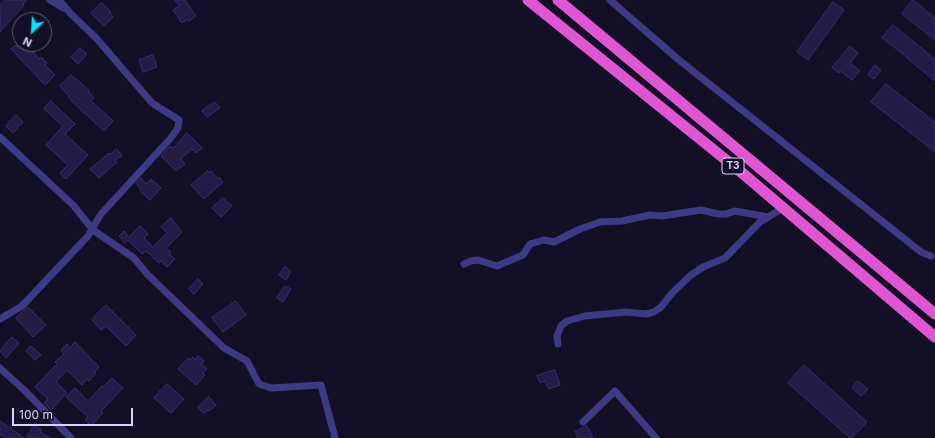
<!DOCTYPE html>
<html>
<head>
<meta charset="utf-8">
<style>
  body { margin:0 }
  #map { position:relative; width:935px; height:438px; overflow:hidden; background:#130f26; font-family:Inter,sans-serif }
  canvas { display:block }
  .north { position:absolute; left:12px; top:12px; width:40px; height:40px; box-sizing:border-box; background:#130f26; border:1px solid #625e7d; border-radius:50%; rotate:205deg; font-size:11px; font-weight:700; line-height:16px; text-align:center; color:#d9d4ff }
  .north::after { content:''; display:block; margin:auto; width:14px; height:18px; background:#00e5ff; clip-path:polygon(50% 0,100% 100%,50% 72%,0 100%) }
  .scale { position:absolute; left:12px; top:408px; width:121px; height:18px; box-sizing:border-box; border:2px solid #d9d4ff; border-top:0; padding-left:5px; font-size:12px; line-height:14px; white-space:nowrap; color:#d9d4ff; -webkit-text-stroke:3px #130f26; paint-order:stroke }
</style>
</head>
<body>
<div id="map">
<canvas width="935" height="438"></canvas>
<div class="north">N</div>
<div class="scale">100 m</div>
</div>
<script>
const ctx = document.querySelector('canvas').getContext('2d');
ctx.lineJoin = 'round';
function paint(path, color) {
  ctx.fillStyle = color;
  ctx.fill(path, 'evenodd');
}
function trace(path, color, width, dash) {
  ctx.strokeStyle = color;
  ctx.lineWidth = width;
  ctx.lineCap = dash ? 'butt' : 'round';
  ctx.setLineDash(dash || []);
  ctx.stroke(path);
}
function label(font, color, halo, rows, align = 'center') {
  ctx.font = font + ' Inter,sans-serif';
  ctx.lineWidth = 3;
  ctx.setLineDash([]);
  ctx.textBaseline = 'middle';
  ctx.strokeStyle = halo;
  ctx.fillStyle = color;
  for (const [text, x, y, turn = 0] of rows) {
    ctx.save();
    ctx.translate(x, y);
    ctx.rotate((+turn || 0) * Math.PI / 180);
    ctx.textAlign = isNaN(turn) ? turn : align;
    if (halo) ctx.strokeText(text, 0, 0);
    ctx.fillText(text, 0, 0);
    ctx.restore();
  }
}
const building = new Path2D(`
  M5,0H27L23,4L24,5L0,32V5Z
  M175,0H185L196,16L189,21L188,19L182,23L173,10L179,6Z
  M913,0L935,18V40L902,14Z
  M833,2L844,10L808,60L797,52Z
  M102,3L111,12L110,13L113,17L104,26L91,13Z
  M893,25L935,59V81L907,58V57L882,38Z
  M22,44H34L30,48L39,59L41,57L47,63L45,65L55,75L45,85L11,49L16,45L19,47Z
  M850,46L858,53L850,63L860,71L852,80L840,71L839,73L832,68Z
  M80,48L87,54L78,64L71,57Z
  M153,55L157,67L143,72L139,60Z
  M875,65L881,70L874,79L868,75Z
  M71,75L89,90L88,91L94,98L91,101L113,121L104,131L81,110L68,97L69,96L60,86Z
  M886,84L935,122V152L871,102Z
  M51,101L75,124L65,134L88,155L66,179L60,173L68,165L46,145L63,126L44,109Z
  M215,102L220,108L207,117L202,111Z
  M16,115L23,122L13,133L6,126Z
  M187,133L202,148L196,153L192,149L181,159L185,164L176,171L161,156L170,146L173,148Z
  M117,149L122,156L115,160L117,162L99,178L90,169L109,153L110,154Z
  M208,171L209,173L211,171L217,178L219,177L223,182L204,199L191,185Z
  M141,178L146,184L151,179L161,188L150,200L140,191L141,190L136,183Z
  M223,198L232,206L221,217L212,208Z
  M171,218L182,232L166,248L171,252L169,254L175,259L167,267L161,261L159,263L146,251L142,254L128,240L125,243L119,236L124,231L129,237L140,226L148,234L144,238L153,247L167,233L161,227Z
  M285,267L291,271L286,280L279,275Z
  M198,279L203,284L194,294L189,289Z
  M285,286L291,289L283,302L277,298Z
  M236,301L246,315L223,332L212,318Z
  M106,305L136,335L126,346L106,326L101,330L92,320Z
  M28,307L46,325L33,337L16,318Z
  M12,337L19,343L6,358L0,351Z
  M75,342L99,367L94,372L96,373L89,381L87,379L82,385L67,370L56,382L67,393L51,410L44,403L48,399L35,387L57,364L55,362L64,354L61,350L67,344L70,348Z
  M31,346L41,355L35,360L26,351Z
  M198,356L204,361L201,364L207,369L203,373L205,375L196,385L178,369L188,358L190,360L193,357L195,360Z
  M804,365L867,422L852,438H850L788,383Z
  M555,370L560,385L549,389L545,381L540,383L537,376Z
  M112,378L123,388L101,411L103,413L91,426L85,420L88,417L66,397L75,388L88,401L102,386L103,387Z
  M858,381L868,389L861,396L852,388Z
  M167,384L184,399L171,413L154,398Z
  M209,397L216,405L209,411L208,410L203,413L198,407Z
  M0,421L24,438H6L0,434Z
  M34,425L42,430L40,432L50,438H27Z
  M587,426L593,438H578L575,432Z`);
const minor = new Path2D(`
  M50,0L63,8
  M610,0L679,60L921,252L931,256
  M0,137L74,206L93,230L134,258L147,274L224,348L247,361L259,384L271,388L321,385L335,438
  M464,264L471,261L478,260L497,266L523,255L530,244L544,240L554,242L580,229L600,222L622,221L650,215L662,216L701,210L718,214H726L735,211L768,217
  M0,319L22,306L88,236L101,214L170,139L178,128L179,120L152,103L97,39L70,13L59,0
  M558,344L557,336L561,326L567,321L585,316L626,312L646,314L654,312L661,307L673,292L691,275L703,267L725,258L760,222L783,208
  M0,368L24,390L71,438
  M583,422L615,391L656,438`);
const trunk = new Path2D(`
  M528,0L741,172L935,337
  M558,0L935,314`);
const shields = [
  [733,166,22]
];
const shieldNames = [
  ["T3",733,166]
];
paint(building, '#241b47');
trace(building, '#3b2d73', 1);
trace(minor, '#3d3a85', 7);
trace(trunk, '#e055d1', 11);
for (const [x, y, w] of shields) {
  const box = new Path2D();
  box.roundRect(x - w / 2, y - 8, w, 16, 3);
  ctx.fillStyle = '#130f26';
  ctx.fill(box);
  trace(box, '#d9d4ff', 1);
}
label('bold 10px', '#d9d4ff', null, shieldNames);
</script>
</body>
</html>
